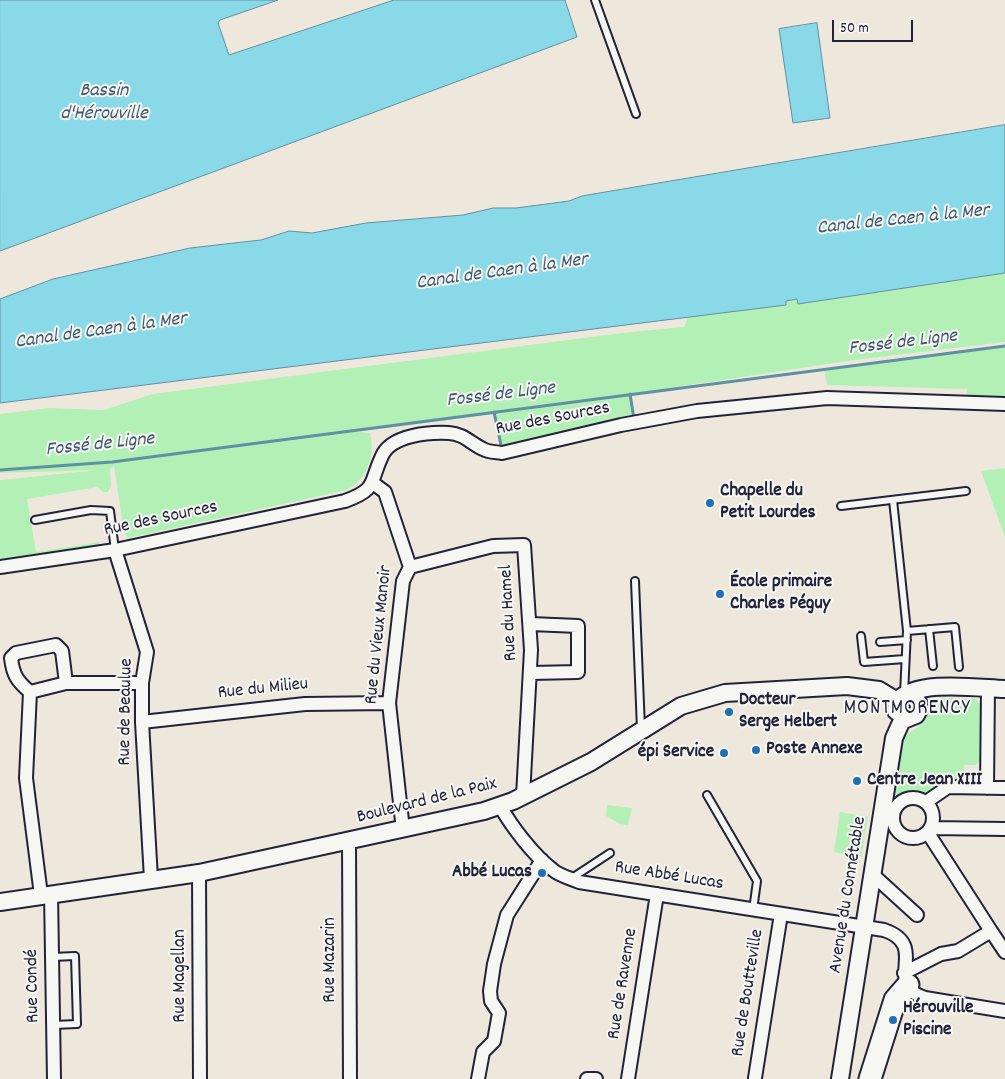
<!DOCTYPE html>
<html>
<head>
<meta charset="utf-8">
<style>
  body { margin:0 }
  #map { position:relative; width:1005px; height:1079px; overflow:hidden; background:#eee8dc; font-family:Dekko,sans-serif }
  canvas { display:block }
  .scale { position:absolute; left:832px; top:20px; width:81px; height:22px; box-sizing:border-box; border:2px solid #22223b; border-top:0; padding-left:6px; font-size:15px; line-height:18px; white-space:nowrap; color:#22223b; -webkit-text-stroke:4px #f6f6f2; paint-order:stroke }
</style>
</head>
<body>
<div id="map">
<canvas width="1005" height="1079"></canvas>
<div class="scale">50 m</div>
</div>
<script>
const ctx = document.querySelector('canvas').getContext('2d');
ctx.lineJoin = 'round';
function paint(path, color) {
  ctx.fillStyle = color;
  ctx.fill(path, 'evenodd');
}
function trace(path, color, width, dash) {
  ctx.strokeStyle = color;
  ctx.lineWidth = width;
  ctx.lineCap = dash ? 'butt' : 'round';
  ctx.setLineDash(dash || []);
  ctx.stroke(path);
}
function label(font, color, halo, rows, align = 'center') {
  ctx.font = font + ' Dekko,sans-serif';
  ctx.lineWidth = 4;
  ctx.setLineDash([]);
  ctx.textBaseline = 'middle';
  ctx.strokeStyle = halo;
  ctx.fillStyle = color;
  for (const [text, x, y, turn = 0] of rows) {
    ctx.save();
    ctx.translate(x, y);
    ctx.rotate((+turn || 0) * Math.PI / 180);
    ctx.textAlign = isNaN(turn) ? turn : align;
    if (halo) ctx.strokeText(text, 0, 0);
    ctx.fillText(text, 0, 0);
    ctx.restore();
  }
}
const green = new Path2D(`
  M1005,273V342L854,360L630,394L633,423L502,451L494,414L357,432L370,433C376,454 367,480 347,490L128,538L124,532L114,466L110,469L111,486L108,492H103L97,487L27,499L36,552L99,542L100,548L0,563V480L98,470L0,473V414L50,408L104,410L153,394L622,333L684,327L688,317L786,305L785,301L798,299V304Z
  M1005,346V404H965L967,389L827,385L824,369Z
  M1005,468V537L981,471Z
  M938,698H975L981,705L980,760L976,765H964L963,782L927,792L906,794L894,800L903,738C912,731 922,725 927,715C931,707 931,703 938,698Z
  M607,805L632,808L628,825L620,824L606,816Z
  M840,812L868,817L861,857L834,852Z`);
const water = new Path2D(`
  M0,0H278L220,20L218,23L229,55L394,0H565L577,37L0,251Z
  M817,23L830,118L793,123L779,29Z
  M1005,125V273L798,304L797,299L786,301V305L0,403V299L53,279L190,248L261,240L289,231L312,233L366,223L463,215L493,208H516L569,201L582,196Z`);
const stream = new Path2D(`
  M630,394L634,419
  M494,412L502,450
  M0,470L112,462L1005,346`);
const service = new Path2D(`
  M595,0L636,114
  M893,500L907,631L904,694
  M841,506L966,491
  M35,520L91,510L110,511L115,550
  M635,581L641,729
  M929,629L933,666
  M907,631L955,627L959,667
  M861,636L864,662L905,659
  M880,642L907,640
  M707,795L757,881L753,910
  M572,878L610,853
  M52,957L75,956L77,1024L53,1025`);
const minor = new Path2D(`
  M373,483L385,492L410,567L403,581L389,703L403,830
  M115,550L147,652L142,683V722L151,879
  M0,567L115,550L345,501C378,489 369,483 382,456C391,435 429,432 449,433C464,434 470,443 483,449C488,452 496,452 502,453L621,425L697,411L827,398L1005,404
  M410,567L493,546L524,545L531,650L523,796
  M531,673L578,672V626L531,624
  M30,692C17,681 13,675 11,658L16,653L56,645L62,651L66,683
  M142,722L305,704L389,703
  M987,788L988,688
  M893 818a20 20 0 1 1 40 0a20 20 0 1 1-40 0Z
  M926,802L948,787L1005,788
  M500,806C512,827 534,856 553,870C560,876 570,878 579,882L884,930C931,946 881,984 925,998L1005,1011
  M931,828L1005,829
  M349,841L350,1079
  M199,873L200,1079
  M872,874L917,915
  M51,893L54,1079
  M41,895L26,778L30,692L66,683H142
  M991,931L1005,952
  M904,973L941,954L958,951L991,931L928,833
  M755,1078L781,914
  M478,1079L483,1052L494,1041L499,1013L491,1001L490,991L494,964L507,915L542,860
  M587,1079H596
  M628,1079L657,894`);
const tertiary = new Path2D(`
  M908,695C918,697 922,706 916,715L906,719L896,711L897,701C917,679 977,688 1005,689
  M0,902L199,873L484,811L513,801L591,762L681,706L725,693L847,686L879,690L897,701
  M840,1079L894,738L903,718`);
const trunk = new Path2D(`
  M870,1079L895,1000L908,985`);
const markers = [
  [710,503,5,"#1f6fb2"],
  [720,594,5,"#1f6fb2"],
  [729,712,5,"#1f6fb2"],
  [756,750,5,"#1f6fb2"],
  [724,753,5,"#1f6fb2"],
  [857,781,5,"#1f6fb2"],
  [542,873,5,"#1f6fb2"],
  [893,1020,5,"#1f6fb2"]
];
const streetNames = [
  ["Rue des Sources",553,420,-11],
  ["Rue des Sources",161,520,-12],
  ["Rue du Hamel",510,613,-93],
  ["Rue du Vieux Manoir",380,635,-84],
  ["Rue du Milieu",263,690,-6],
  ["Rue de Beaulue",127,712,-89],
  ["Boulevard de la Paix",427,802,-14],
  ["Rue Abbé Lucas",669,877,9],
  ["Avenue du Connétable",849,895,-81],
  ["Rue Mazarin",331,960,-90],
  ["Rue Magellan",181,976,-90],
  ["Rue de Ravenne",624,984,-81],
  ["Rue Condé",34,986,-91],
  ["Rue de Boutteville",749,993,-81]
];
const poiNames = [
  ["Chapelle du",720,492],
  ["Petit Lourdes",720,514],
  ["École primaire",730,583],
  ["Charles Péguy",730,605],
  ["Docteur",739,701],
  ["Serge Helbert",739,723],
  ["Poste Annexe",766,750],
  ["épi Service",714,753,"right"],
  ["Centre Jean XIII",867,781],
  ["Abbé Lucas",532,873,"right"],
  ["Hérouville",903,1009],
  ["Piscine",903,1031]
];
const waterNames = [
  ["Bassin",104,92],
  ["d'Hérouville",104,115],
  ["Canal de Caen à la Mer",903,221,-6],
  ["Canal de Caen à la Mer",502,273,-8],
  ["Canal de Caen à la Mer",101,332,-8],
  ["Fossé de Ligne",903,344,-7],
  ["Fossé de Ligne",501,396,-7],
  ["Fossé de Ligne",100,446,-6]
];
const quarterNames = [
  ["MONTMORENCY",907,710]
];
paint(green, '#b3f0b6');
paint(water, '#8ad9e8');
trace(water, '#6090a3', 1);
trace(stream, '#6090a3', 3);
trace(service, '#22223b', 10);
trace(minor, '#22223b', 16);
trace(tertiary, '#22223b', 20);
trace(trunk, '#22223b', 25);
trace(service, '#f6f6f2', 6);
trace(minor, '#f6f6f2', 12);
trace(tertiary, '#f6f6f2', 16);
trace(trunk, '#f6f6f2', 21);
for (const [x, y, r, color] of markers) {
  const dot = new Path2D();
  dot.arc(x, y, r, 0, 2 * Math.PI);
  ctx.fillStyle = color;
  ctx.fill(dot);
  trace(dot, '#f6f6f2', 2);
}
label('19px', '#22223b', '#f6f6f2', streetNames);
label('bold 19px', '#22223b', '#f6f6f2', poiNames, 'left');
label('italic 20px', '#41596f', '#f6f6f2', waterNames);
ctx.letterSpacing = '1px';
label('21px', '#22223b', '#f6f6f2', quarterNames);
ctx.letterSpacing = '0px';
</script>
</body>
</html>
